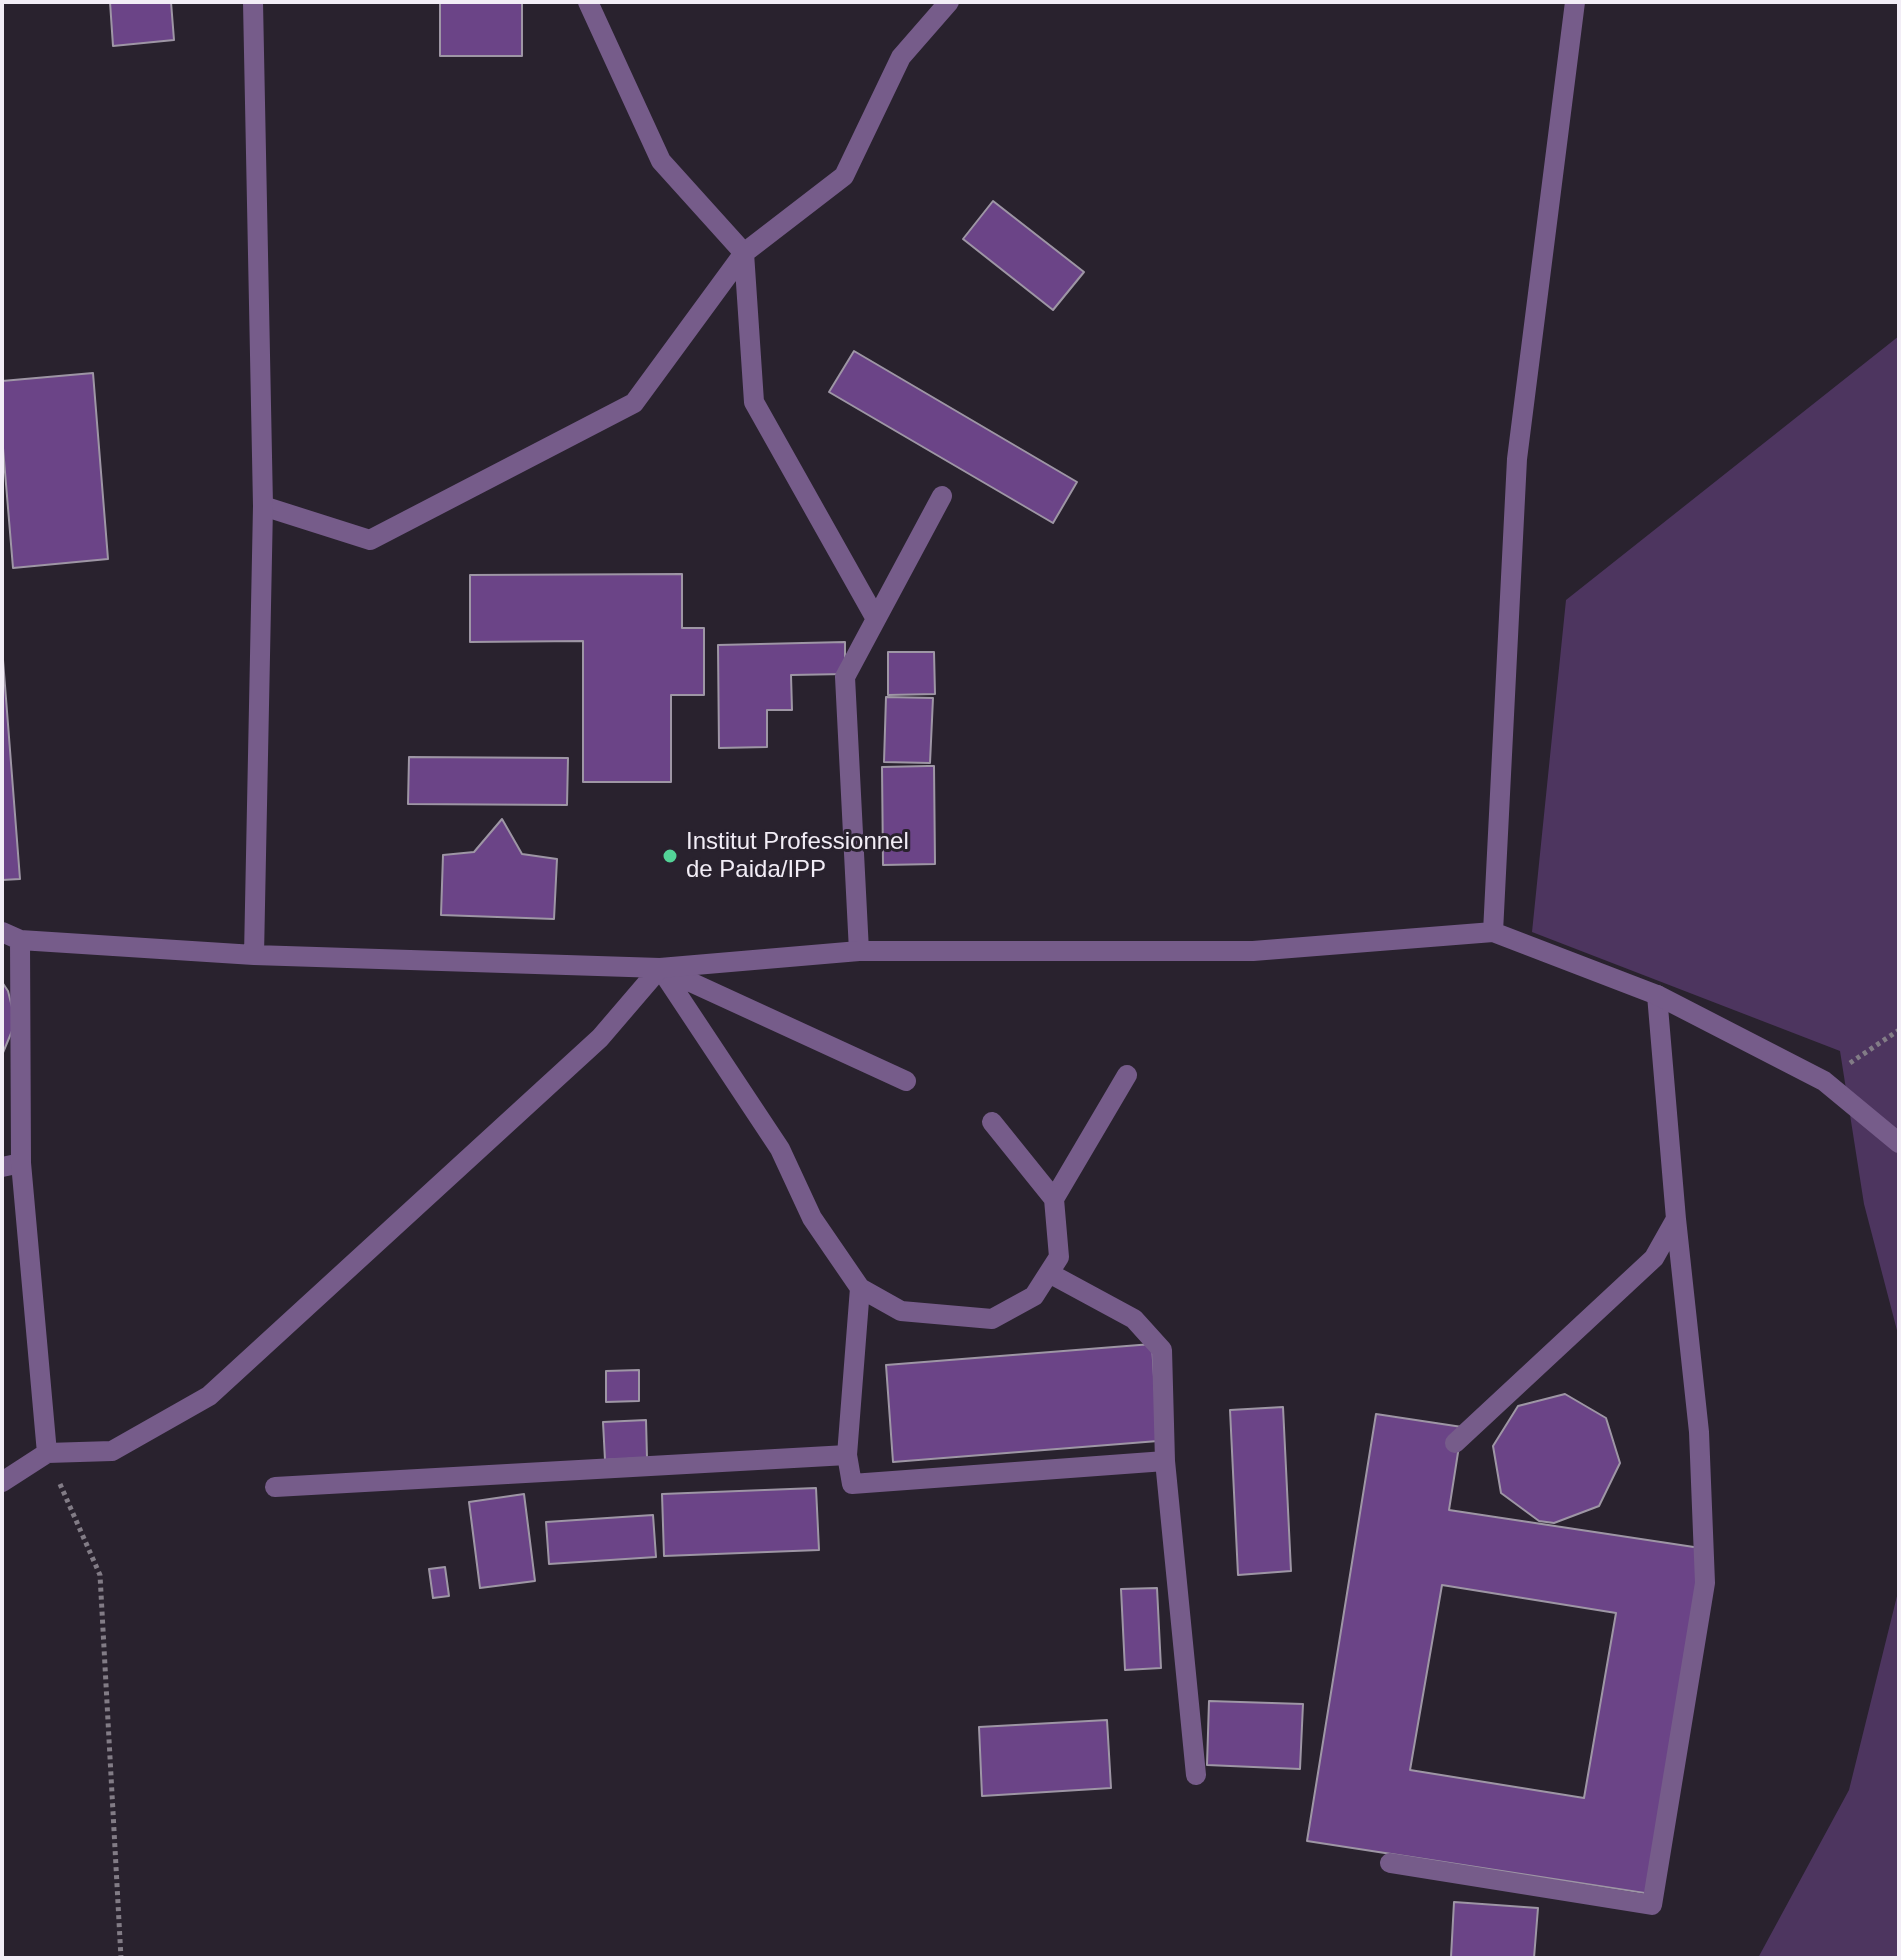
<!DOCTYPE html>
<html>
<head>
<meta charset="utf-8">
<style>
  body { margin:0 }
  #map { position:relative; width:1901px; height:1960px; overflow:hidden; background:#29222e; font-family:Helvetica,sans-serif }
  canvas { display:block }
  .frame { position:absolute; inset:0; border:4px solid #f2edf6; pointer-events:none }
</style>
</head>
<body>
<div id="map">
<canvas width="1901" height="1960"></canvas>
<div class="frame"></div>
</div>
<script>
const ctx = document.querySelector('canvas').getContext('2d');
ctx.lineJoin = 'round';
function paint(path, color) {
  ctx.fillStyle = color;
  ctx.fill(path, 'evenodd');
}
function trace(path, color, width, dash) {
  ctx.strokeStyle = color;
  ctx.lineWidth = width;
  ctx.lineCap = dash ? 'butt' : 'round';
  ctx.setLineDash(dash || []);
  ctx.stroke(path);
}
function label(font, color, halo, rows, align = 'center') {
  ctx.font = font + ' Helvetica,sans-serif';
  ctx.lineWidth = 6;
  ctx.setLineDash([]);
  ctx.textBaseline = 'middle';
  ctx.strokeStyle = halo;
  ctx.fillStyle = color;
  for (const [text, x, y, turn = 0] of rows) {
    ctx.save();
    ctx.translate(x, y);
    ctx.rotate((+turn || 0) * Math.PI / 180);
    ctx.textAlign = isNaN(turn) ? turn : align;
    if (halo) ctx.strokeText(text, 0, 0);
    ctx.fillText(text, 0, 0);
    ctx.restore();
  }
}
const green = new Path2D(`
  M1899,336V1338L1864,1204L1840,1051L1532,932L1566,600Z
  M1899,1588V1958H1758L1849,1790Z`);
const building = new Path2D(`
  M110,2H171L174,40L113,46Z
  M440,2H522V56H440Z
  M993,201L1084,272L1053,310L963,239Z
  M854,351L1077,482L1053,523L829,392Z
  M93,373L108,559L13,568L2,436V381Z
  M682,574V628H704V695H671V782H583V641L470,642V575Z
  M845,642V674L791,675L792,710H767V747L719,748L718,645Z
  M2,647L20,879L2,880Z
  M888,652H934L935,694L888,695Z
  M886,697L933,698L930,763L884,762Z
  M409,757L568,758L567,805L408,804Z
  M928,766H934L935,864L883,865L882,767Z
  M502,819L522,854L557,859L554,919L441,915L443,855L474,852Z
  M2,982L8,991L13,1011L12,1031L2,1055Z
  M1152,1344L1158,1441L893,1462L886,1365Z
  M639,1370V1401L606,1402V1371Z
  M1565,1394L1606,1418L1620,1463L1599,1506L1554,1523L1539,1521L1501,1493L1493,1446L1518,1406Z
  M1283,1407L1291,1571L1238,1575L1230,1410Z
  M1376,1414L1462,1427L1449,1510L1707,1549L1651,1894L1307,1841ZM1442,1585L1616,1613L1584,1798L1410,1770Z
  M646,1420L647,1458L605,1460L603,1422Z
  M816,1488L819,1550L664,1556L662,1494Z
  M524,1494L535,1581L480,1588L469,1502Z
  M653,1515L656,1557L549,1564L546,1522Z
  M445,1567L449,1596L433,1598L429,1569Z
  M1157,1588L1161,1668L1125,1670L1121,1589Z
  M1209,1701L1303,1704L1300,1769L1207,1765Z
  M1107,1720L1111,1788L982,1796L979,1727Z
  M1454,1902L1538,1908L1534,1958L1451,1957Z`);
const path = new Path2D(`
  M1850,1063L1899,1030
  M60,1484L100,1575L121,1958`);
const lane = new Path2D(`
  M588,2L661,161L744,253L754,402L876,619
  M263,506L370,540L634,403L744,253L844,176L901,57L949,2
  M859,951L845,677L942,496
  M660,968L780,1149L812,1218L860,1288L901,1311L992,1319L1034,1296L1059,1257L1054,1199L992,1122
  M660,968L906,1081
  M2,1167L21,1163
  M1054,1199L1127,1075
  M1049,1273L1134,1319L1162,1350L1165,1461L1196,1775
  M1455,1443L1654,1258L1676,1219
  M847,1455L852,1484L1165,1461
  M275,1487L847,1455L860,1288
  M1390,1863L1652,1905L1705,1583L1699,1432L1676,1219L1657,995`);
const street = new Path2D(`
  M253,2L263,506L254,955
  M2,932L20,940L254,955L660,968L859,951H1253L1493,932L1657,995L1824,1081L1899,1143
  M1493,932L1517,459L1575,2
  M20,940L21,1163L47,1453
  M2,1482L47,1453L112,1451L209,1396L600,1038L660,968`);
const markers = [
  [670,856,8,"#53d397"]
];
const poiNames = [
  ["Institut Professionnel",686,842],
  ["de Paida/IPP",686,870]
];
paint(green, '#4d355f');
paint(building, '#6b4487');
trace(building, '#9e96a5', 2);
trace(path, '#827c86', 5, [4, 4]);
trace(lane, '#765c8a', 20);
trace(street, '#765c8a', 20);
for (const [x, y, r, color] of markers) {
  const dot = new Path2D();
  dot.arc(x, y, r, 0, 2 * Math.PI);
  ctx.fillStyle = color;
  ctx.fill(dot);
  trace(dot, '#29222e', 3);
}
label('24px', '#f2edf6', '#29222e', poiNames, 'left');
</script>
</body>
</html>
